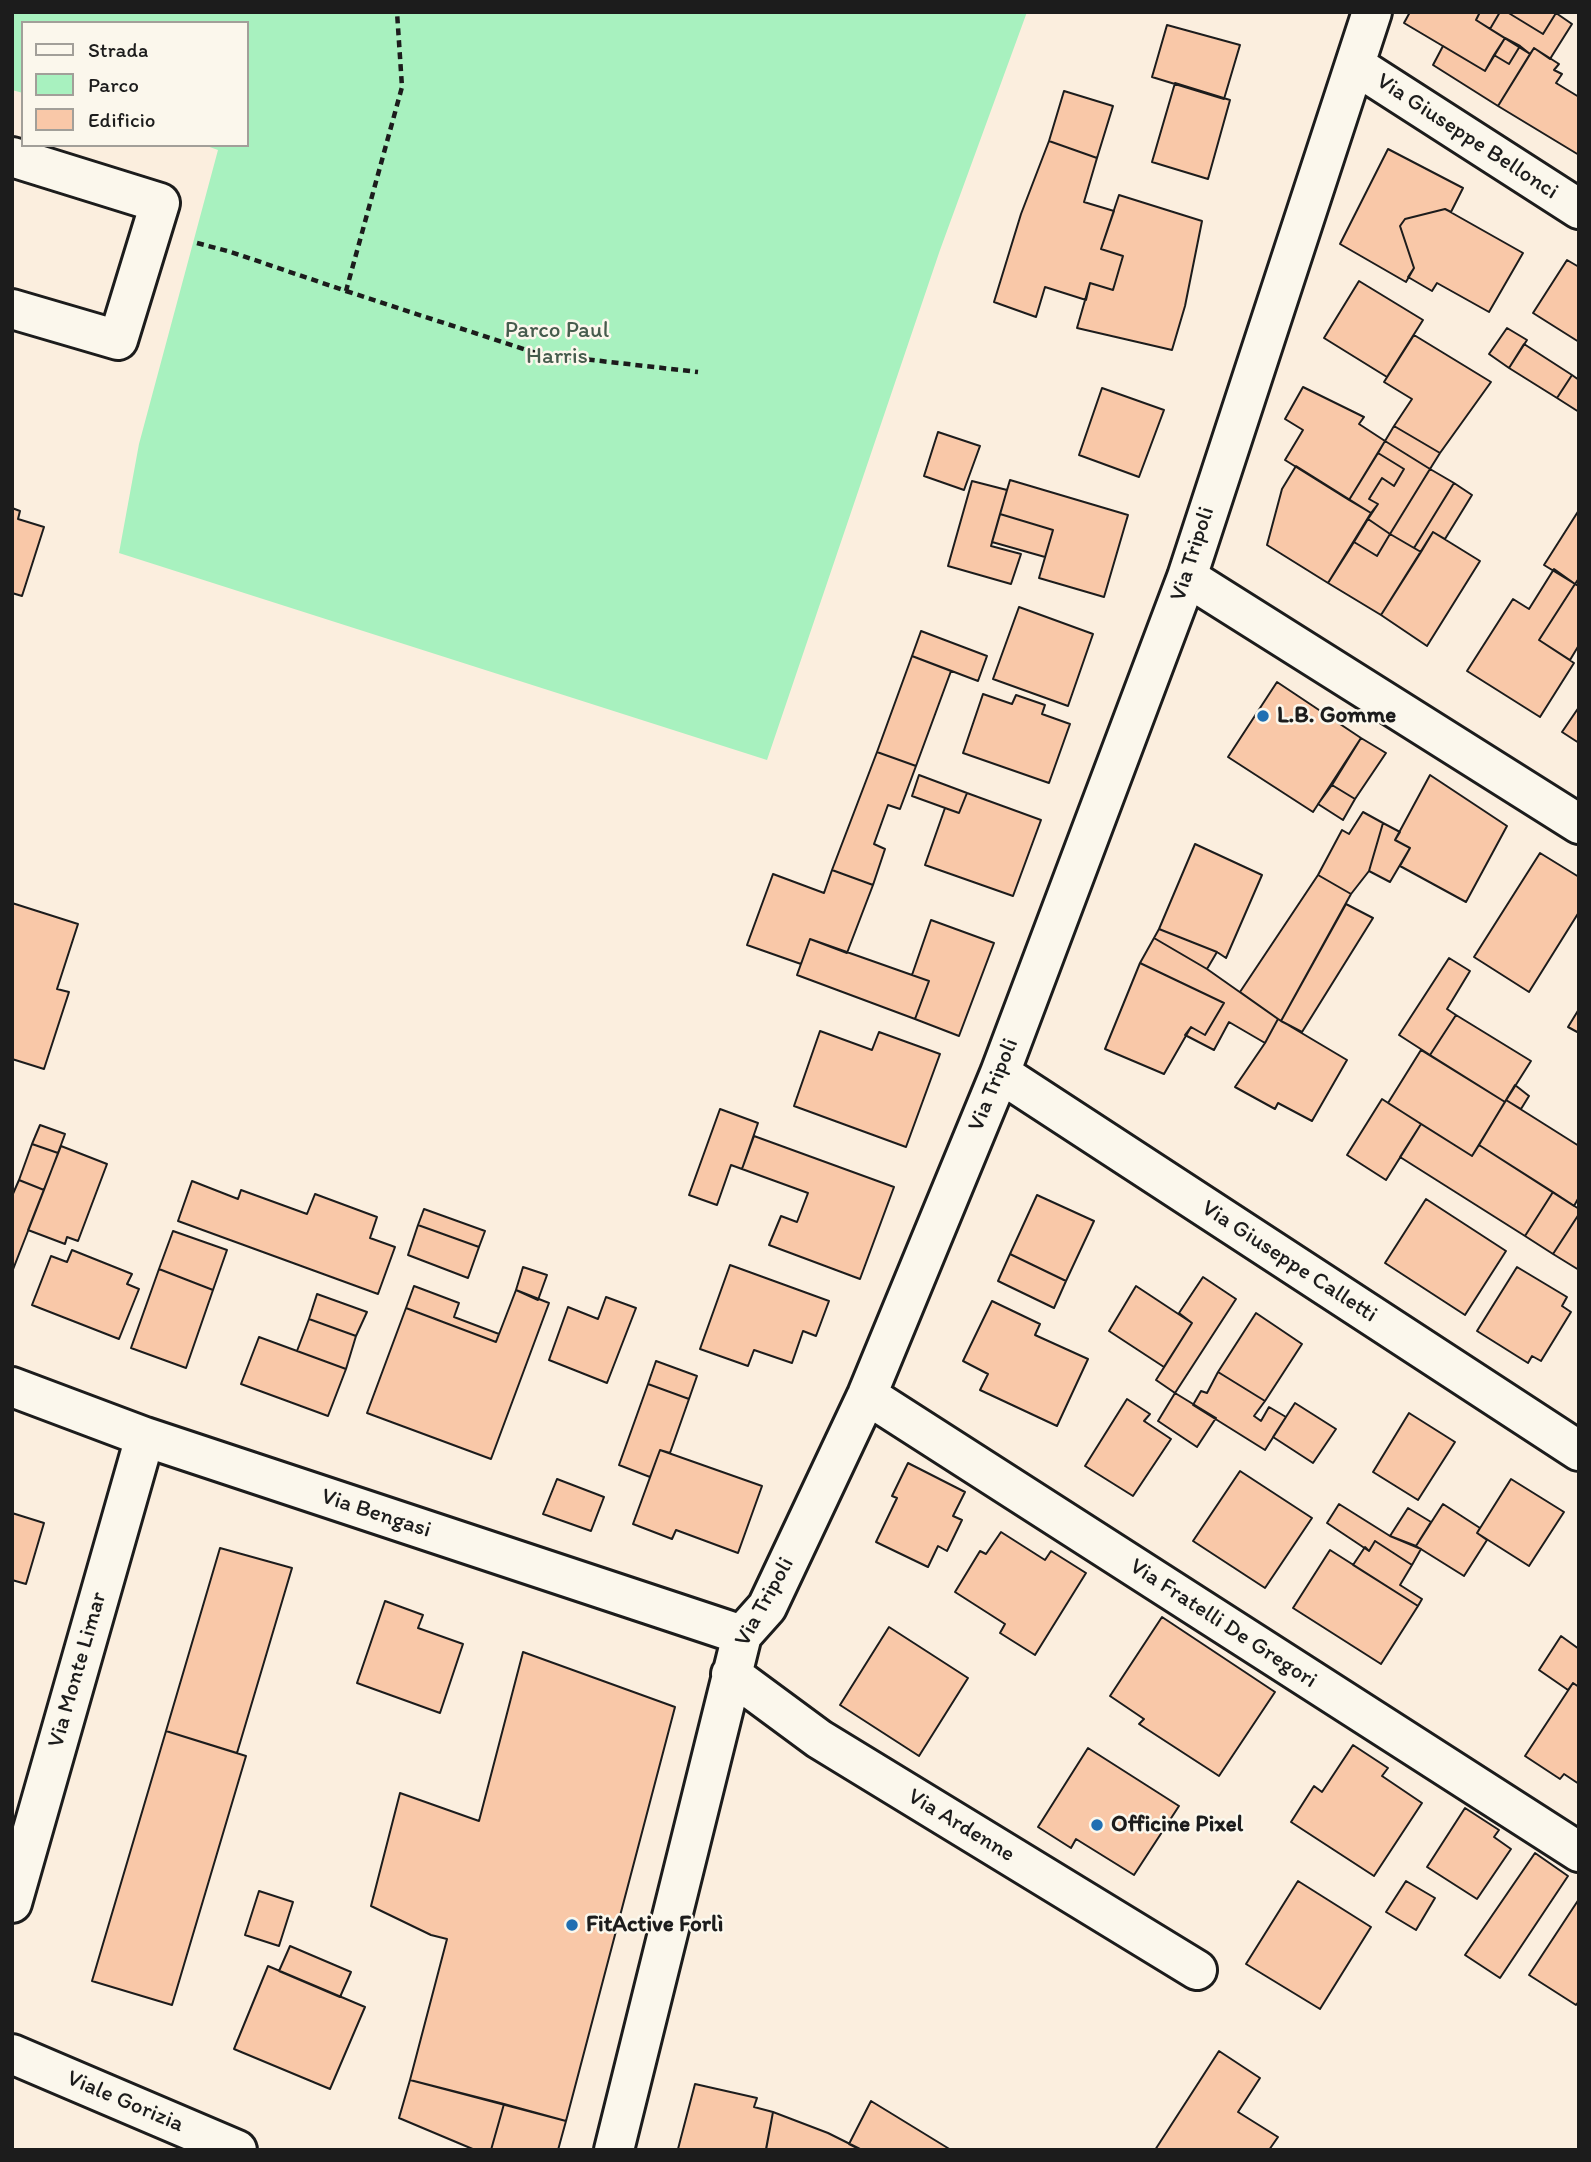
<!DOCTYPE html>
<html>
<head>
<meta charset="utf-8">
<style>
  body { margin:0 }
  #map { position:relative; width:1591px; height:2162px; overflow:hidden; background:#fbeede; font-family:Itim,sans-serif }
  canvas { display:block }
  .frame { position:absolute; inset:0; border:14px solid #1c1c1c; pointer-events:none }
  .legend { position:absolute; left:21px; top:21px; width:228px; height:126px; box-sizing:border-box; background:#fbf7ec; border:2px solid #a29f99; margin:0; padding:9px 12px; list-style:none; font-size:21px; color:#1c1c1c }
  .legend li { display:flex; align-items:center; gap:14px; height:35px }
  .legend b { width:35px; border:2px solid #a29f99 }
</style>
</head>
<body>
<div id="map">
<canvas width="1591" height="2162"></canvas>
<div class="frame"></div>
<ul class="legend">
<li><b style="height:9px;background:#fbf7ec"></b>Strada</li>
<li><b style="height:19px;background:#a8f1bf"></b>Parco</li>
<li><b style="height:19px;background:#f9c8a8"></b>Edificio</li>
</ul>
</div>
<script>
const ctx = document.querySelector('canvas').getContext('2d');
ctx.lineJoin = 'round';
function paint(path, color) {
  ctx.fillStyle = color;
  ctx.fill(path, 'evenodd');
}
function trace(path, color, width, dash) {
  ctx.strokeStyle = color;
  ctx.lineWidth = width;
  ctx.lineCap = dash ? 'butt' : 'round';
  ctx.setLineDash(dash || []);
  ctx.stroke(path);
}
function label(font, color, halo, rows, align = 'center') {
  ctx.font = font + ' Itim,sans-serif';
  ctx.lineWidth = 5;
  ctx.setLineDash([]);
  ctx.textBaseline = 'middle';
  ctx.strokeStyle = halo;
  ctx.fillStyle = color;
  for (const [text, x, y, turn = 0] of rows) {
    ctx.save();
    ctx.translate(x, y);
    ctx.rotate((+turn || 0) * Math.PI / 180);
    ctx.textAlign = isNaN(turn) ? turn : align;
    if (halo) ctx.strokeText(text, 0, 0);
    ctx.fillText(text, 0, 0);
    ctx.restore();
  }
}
const green = new Path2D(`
  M12,12H1027L940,250L767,760L119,553L139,444L218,150L204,145H247V23H23V93L12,90Z`);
const building = new Path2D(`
  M1410,12H1480L1476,20L1505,38L1485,71L1404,23Z
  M1480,12H1500L1490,29L1476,20Z
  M1500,12H1507L1543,34L1556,13L1572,24L1550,59L1534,48L1530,54L1490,29Z
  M1507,12H1554L1556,13L1543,34Z
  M1167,25L1240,45L1224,99L1152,77Z
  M1505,38L1520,46L1509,64L1494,55Z
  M1443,46L1485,71L1494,55L1509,64L1520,46L1530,54L1498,106L1433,65Z
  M1534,48L1559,64L1554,70L1562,74L1556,83L1579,97V155L1498,106Z
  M1175,83L1230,100L1208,179L1152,162Z
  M1064,91L1113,106L1097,158L1049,141Z
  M1049,141L1097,158L1084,202L1114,211L1101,249L1123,256L1113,290L1090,283L1086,300L1045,287L1036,317L994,302L1021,214Z
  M1388,149L1463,188L1451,212L1445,209L1405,219L1400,226L1414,268L1406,282L1340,244Z
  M1119,195L1202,221L1185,306L1172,350L1077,328L1090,283L1113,290L1123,256L1101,249Z
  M1445,209L1523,253L1489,312L1437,283L1432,291L1408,277L1414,268L1400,226L1405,219Z
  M1567,260L1579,267V342L1533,313Z
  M1359,281L1423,320L1387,377L1324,338Z
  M1507,328L1527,340L1509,368L1489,354Z
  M1414,335L1491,382L1440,453L1394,426L1412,399L1384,382Z
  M1524,344L1572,375L1557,398L1509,368Z
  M1572,375L1579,380V412L1557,398Z
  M1303,387L1364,417L1359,424L1385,441L1349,500L1285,460L1303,430L1285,419Z
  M1102,388L1164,410L1139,477L1079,455Z
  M1394,426L1440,453L1430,469L1385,441Z
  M938,432L980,446L964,490L924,476Z
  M1385,441L1430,469L1390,534L1368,519L1378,504L1369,499L1382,478L1394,486L1404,469L1378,453Z
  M1378,453L1404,469L1394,486L1382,478L1369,499L1378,504L1371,513L1349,500Z
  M1296,466L1371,513L1328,583L1267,545L1282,489Z
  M1430,469L1454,483L1414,548L1390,534Z
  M1010,480L1128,515L1104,597L1039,578L1053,530L1000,514Z
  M972,481L1007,490L991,546L1021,554L1011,584L948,566Z
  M1454,483L1472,495L1445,539L1433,532L1421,552L1414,548Z
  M12,508L20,511L18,519L44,527L22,596L12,593Z
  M1579,510V578L1575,584L1544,565Z
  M1000,514L1053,530L1045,557L992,542Z
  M1368,519L1390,534L1377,556L1354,542Z
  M1433,532L1480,561L1427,646L1381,615Z
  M1390,534L1421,552L1381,615L1328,583L1354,542L1377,556Z
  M1554,569L1575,584L1539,640L1574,663L1540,717L1467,671L1513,599L1529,609Z
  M1575,584L1579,586V645L1570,660L1539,640Z
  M1019,607L1093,634L1068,706L993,679Z
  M921,631L987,656L978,681L912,656Z
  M912,656L951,671L916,766L877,752Z
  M1277,682L1361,738L1313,812L1228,757Z
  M983,694L1012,704L1016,695L1045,705L1042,714L1070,724L1049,783L963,753Z
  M1579,707V743L1562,732Z
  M1361,738L1386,753L1355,799L1332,785Z
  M877,752L916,766L900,809L888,805L874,844L885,849L873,885L832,870Z
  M919,775L967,793L959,813L912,796Z
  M1430,775L1507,826L1466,902L1400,866L1410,848L1395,840Z
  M1332,785L1355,799L1343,820L1318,804Z
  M967,793L1041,820L1013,896L925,865L945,808L959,813Z
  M1363,812L1383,823L1369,871L1351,894L1318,875L1342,830L1349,834Z
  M1383,823L1400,832L1395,840L1410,848L1390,882L1369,871Z
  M1195,844L1262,875L1226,958L1217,952L1159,929Z
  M1540,853L1579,877V912L1529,992L1474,957Z
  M832,870L873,885L847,953L810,939L801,964L747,945L773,874L824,893Z
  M1318,875L1351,894L1281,1021L1240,992Z
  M12,903L78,924L57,989L69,992L44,1069L12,1059Z
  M1346,904L1373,918L1302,1032L1281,1021Z
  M931,920L994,943L959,1036L915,1019L929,981L912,975Z
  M1159,929L1217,952L1207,969L1154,938Z
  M1154,938L1207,969L1278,1019L1265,1043L1229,1022L1214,1050L1185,1035L1191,1027L1205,1035L1224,1003L1140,963Z
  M810,939L929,981L915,1019L797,975Z
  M1449,958L1470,971L1447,1009L1456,1015L1430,1055L1399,1035Z
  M1140,963L1224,1003L1205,1035L1191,1027L1164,1074L1105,1049Z
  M1579,1009V1033L1568,1027Z
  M1456,1015L1531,1061L1505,1102L1430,1055Z
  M1278,1019L1347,1060L1312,1121L1278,1103L1275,1109L1235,1087L1265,1043Z
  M820,1031L872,1050L879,1032L940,1054L906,1147L794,1106Z
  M1421,1050L1505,1102L1472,1156L1388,1103Z
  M1515,1085L1529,1096L1521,1109L1506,1100Z
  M1382,1099L1421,1124L1386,1180L1347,1155Z
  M1506,1100L1579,1146V1197L1574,1206L1479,1145Z
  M720,1109L758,1123L742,1169L731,1165L717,1205L689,1195Z
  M1421,1124L1472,1156L1479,1145L1553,1192L1525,1236L1400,1157Z
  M40,1125L65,1134L58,1153L32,1144Z
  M754,1136L894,1187L860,1279L769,1245L781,1216L797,1222L808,1193L742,1169Z
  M32,1144L58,1153L44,1190L19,1180Z
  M61,1146L107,1164L78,1241L67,1237L65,1244L28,1230Z
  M19,1180L44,1190L12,1272V1196Z
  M192,1181L238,1199L241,1190L307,1214L315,1194L377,1217L370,1238L395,1247L378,1294L178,1221Z
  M1553,1192L1579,1209V1214L1553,1254L1525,1236Z
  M1037,1195L1094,1221L1066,1281L1010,1254Z
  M1426,1199L1506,1251L1465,1315L1385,1263Z
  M424,1209L485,1231L479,1247L418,1225Z
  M1579,1214V1270L1553,1254Z
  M418,1225L479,1247L468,1278L408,1255Z
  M173,1231L227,1250L213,1290L159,1269Z
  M72,1250L132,1274L127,1284L139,1289L119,1339L32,1305L51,1256L67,1262Z
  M1010,1254L1066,1281L1054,1308L998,1281Z
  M730,1265L829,1301L816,1336L803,1331L792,1363L754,1350L748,1366L700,1349Z
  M523,1267L547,1275L538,1300L516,1290Z
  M1517,1267L1567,1297L1562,1306L1571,1312L1541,1361L1532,1356L1528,1363L1477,1331Z
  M159,1269L213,1290L186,1368L131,1348Z
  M1203,1277L1236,1299L1175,1393L1156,1380L1192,1323L1179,1313Z
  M414,1286L459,1303L454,1317L499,1334L496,1342L406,1308Z
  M1136,1286L1192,1323L1164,1367L1109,1331Z
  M516,1290L549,1303L491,1459L367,1413L406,1308L496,1342Z
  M317,1294L367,1312L356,1336L309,1319Z
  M606,1297L636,1308L607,1383L549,1360L568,1307L598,1319Z
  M992,1301L1040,1324L1035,1335L1088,1359L1057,1426L980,1390L988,1374L963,1361Z
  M1256,1313L1302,1344L1265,1401L1218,1372Z
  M309,1319L356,1336L346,1369L297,1351Z
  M259,1337L346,1369L328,1416L241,1384Z
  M656,1361L697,1376L689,1399L648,1384Z
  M1218,1372L1265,1401L1254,1416L1261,1421L1269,1407L1286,1417L1265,1450L1193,1405L1201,1391L1207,1393Z
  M648,1384L689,1399L670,1453L660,1450L650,1477L619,1465Z
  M1175,1393L1216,1418L1197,1447L1158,1421Z
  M1127,1399L1150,1414L1144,1421L1171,1439L1133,1496L1085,1466Z
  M1295,1403L1336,1429L1313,1463L1273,1437Z
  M1409,1413L1455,1442L1418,1500L1373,1472Z
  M660,1450L762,1486L738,1553L676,1530L672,1539L633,1524Z
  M908,1463L965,1492L953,1516L962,1520L947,1551L938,1546L928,1567L876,1542L897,1498L892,1496Z
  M1240,1471L1312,1518L1265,1588L1193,1541Z
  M557,1479L604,1497L591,1531L543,1514Z
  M1511,1479L1564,1512L1529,1566L1477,1533Z
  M1339,1504L1390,1536L1421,1549L1412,1565L1375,1541L1369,1551L1327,1523Z
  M1443,1504L1480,1528L1477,1533L1487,1540L1464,1576L1416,1546Z
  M1408,1508L1431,1522L1416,1546L1390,1536Z
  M12,1513L44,1523L26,1584L12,1580Z
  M1001,1532L1045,1560L1051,1551L1086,1573L1035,1655L1000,1633L1005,1624L955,1592L980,1551L986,1554Z
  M1375,1541L1412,1565L1400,1585L1422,1599L1418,1606L1353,1565L1365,1547L1369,1551Z
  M220,1548L292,1568L237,1753L166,1731Z
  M1330,1550L1418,1606L1381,1664L1293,1608Z
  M385,1601L423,1615L418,1628L463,1644L440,1713L357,1683Z
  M1162,1617L1275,1692L1219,1776L1139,1724L1144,1719L1110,1696Z
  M889,1627L968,1678L919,1756L840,1705Z
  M1561,1636L1579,1649V1687L1573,1683L1568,1690L1539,1670Z
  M523,1652L675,1707L566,2121L410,2080L447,1939L431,1935L371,1906L400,1793L479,1821Z
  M1573,1683L1579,1687V1784L1564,1774L1560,1779L1525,1756Z
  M166,1731L246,1756L172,2005L92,1981Z
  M1353,1745L1388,1768L1382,1776L1422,1803L1374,1876L1291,1822L1314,1786L1322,1792Z
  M1088,1748L1179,1806L1134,1875L1076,1839L1071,1848L1038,1827Z
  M1465,1808L1499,1830L1494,1837L1511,1849L1477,1899L1427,1867Z
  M1535,1853L1568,1876L1500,1978L1465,1955Z
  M1298,1881L1371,1927L1320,2009L1246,1964Z
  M1406,1881L1435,1898L1416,1930L1386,1912Z
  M259,1891L293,1902L279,1946L245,1935Z
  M1579,1899V2001L1576,2005L1529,1975Z
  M290,1946L351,1972L340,1997L279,1971Z
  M268,1966L365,2007L330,2089L234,2049Z
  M1219,2051L1260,2078L1238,2112L1278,2137L1269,2150H1155Z
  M410,2080L504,2104L491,2150H475L399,2118Z
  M695,2084L757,2098L754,2107L773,2112L766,2150L678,2149Z
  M871,2101L951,2150H861L849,2144Z
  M504,2104L566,2121L558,2150H491Z
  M773,2112L828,2133L860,2149H766Z`);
const path = new Path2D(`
  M197,243L231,252L346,291L402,87L397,12
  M346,291L539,354L698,372`);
const minor = new Path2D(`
  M1355,65L1579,209
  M12,157L160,203L118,340L12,309
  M1187,577L1579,824
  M1000,1073L1579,1451
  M12,1387L145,1437L742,1635
  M867,1395L1579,1852
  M731,1674L819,1739L1197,1970
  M12,1903L145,1437
  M12,2054L237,2150
  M614,2150L742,1635L767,1607L867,1395L1000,1073L1187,577L1372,12`);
const markers = [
  [1263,716,7,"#1f6fb2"],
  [1097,1825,7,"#1f6fb2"],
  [572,1925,7,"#1f6fb2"]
];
const streetNames = [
  ["Via Giuseppe Bellonci",1467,137,33],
  ["Via Tripoli",1193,554,-72],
  ["Via Tripoli",994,1085,-68],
  ["Via Giuseppe Calletti",1289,1262,33],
  ["Via Bengasi",376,1514,18],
  ["Via Tripoli",765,1602,-61],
  ["Via Fratelli De Gregori",1223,1624,33],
  ["Via Monte Limar",78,1670,-74],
  ["Via Ardenne",961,1826,31],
  ["Viale Gorizia",125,2102,23]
];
const parkNames = [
  ["Parco Paul",557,331],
  ["Harris",557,357]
];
const poiNames = [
  ["L.B. Gomme",1277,716],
  ["Officine Pixel",1111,1825],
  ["FitActive Forlì",586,1925]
];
paint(green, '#a8f1bf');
paint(building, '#f9c8a8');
trace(building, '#1c1c1c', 2);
trace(minor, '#1c1c1c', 44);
trace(path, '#1c1c1c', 4.5, [7, 5]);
trace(minor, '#fbf7ec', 38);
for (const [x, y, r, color] of markers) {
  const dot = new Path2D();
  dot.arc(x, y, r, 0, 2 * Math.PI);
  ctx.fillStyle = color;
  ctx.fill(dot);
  trace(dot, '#fbf7ec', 2.5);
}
label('23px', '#1c1c1c', '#fbf7ec', streetNames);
label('23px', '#465c4d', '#fbf7ec', parkNames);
label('bold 23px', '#1c1c1c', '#fbf7ec', poiNames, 'left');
</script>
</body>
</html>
